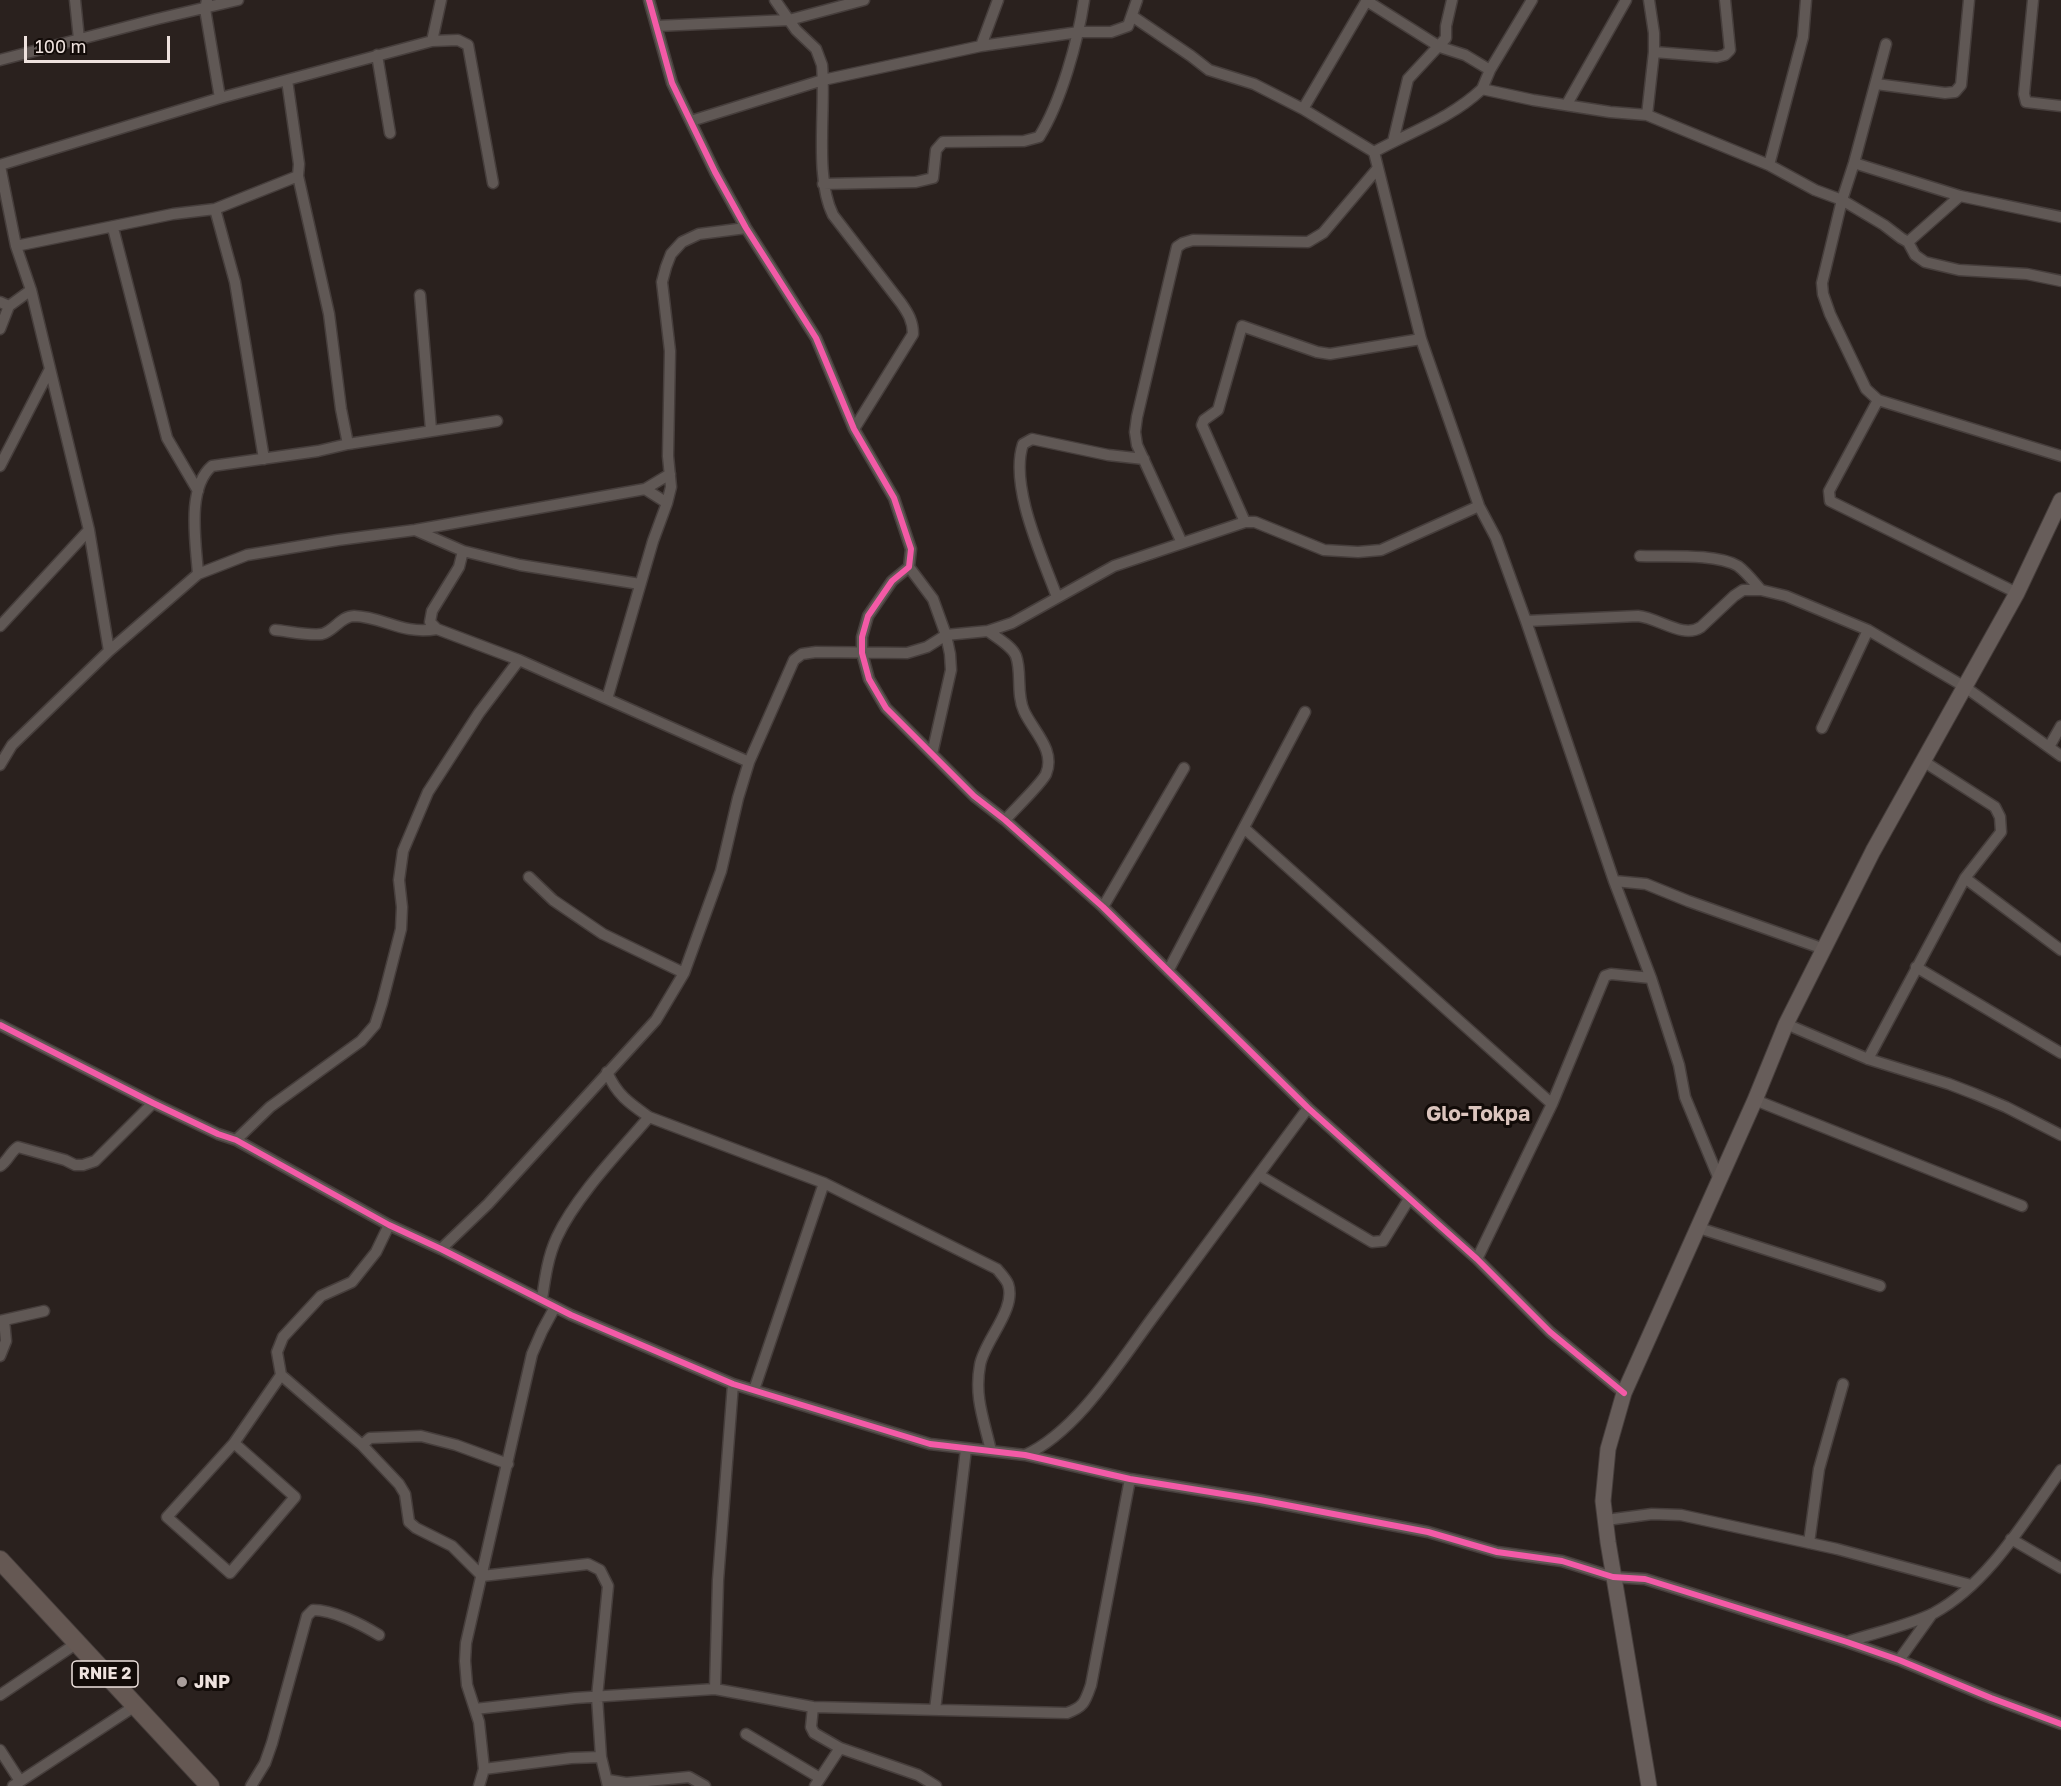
<!DOCTYPE html>
<html>
<head>
<meta charset="utf-8">
<style>
  body { margin:0 }
  #map { position:relative; width:2061px; height:1786px; overflow:hidden; background:#2a211e; font-family:"Golos Text",sans-serif }
  canvas { display:block }
  .scale { position:absolute; left:24px; top:36px; width:146px; height:27px; box-sizing:border-box; border:3px solid #eee2de; border-top:0; padding-left:8px; font-size:18px; line-height:21px; white-space:nowrap; color:#eee2de; -webkit-text-stroke:4px #120b08; paint-order:stroke }
</style>
</head>
<body>
<div id="map">
<canvas width="2061" height="1786"></canvas>
<div class="scale">100 m</div>
</div>
<script>
const ctx = document.querySelector('canvas').getContext('2d');
ctx.lineJoin = 'round';
function trace(path, color, width, dash) {
  ctx.strokeStyle = color;
  ctx.lineWidth = width;
  ctx.lineCap = dash ? 'butt' : 'round';
  ctx.setLineDash(dash || []);
  ctx.stroke(path);
}
function label(font, color, halo, rows, align = 'center') {
  ctx.font = font + ' "Golos Text",sans-serif';
  ctx.lineWidth = 6;
  ctx.setLineDash([]);
  ctx.textBaseline = 'middle';
  ctx.strokeStyle = halo;
  ctx.fillStyle = color;
  for (const [text, x, y, turn = 0] of rows) {
    ctx.save();
    ctx.translate(x, y);
    ctx.rotate((+turn || 0) * Math.PI / 180);
    ctx.textAlign = isNaN(turn) ? turn : align;
    if (halo) ctx.strokeText(text, 0, 0);
    ctx.fillText(text, 0, 0);
    ctx.restore();
  }
}
const minor = new Path2D(`
  M75,0L79,39
  M207,0L205,9L220,98
  M649,0L672,83L715,172L746,228L816,338L854,429L894,498L911,549L909,567L892,581L868,616L862,637V653L869,679L886,708L974,796L1005,820L1103,907L1308,1108L1477,1259L1550,1332L1624,1393
  M775,0L796,30L816,49L822,65C826,109 814,177 833,215L901,303C908,313 913,321 913,334L854,429
  M2033,0L2024,94L2026,102L2061,106
  M1367,1L1440,47L1465,55L1490,70
  M1132,16L1191,56L1209,70L1254,84L1303,109L1374,152L1421,339L1479,506L1496,538L1526,621L1614,881L1651,978L1679,1065L1685,1097L1719,1179
  M657,26L789,20L864,0
  M432,41L458,40L468,45L493,183
  M1886,44L1854,163L1842,200L1822,283L1823,294L1830,314L1866,389L1878,400L2061,456
  M981,46L998,0
  M1654,52L1717,57L1725,55L1730,50L1725,0
  M377,55L390,133
  M0,60L157,19L238,0
  M1876,84L1945,93L1955,92L1961,85L1969,0
  M1482,89L1490,70L1532,0
  M1567,104L1626,0
  M1303,109L1367,0
  M1647,115L1654,52V33L1649,0
  M691,121L823,80L981,46L1079,32H1111L1128,26L1137,0
  M1393,142L1408,79L1446,38V26L1452,0
  M1374,152C1412,131 1450,119 1482,89L1533,100L1610,112L1647,115L1769,165L1815,190L1842,200L1884,225L1901,238L1908,242L1915,255L1925,262L1959,270L2027,274L2061,281
  M1854,163L1960,196L2061,217
  M0,165L220,98L432,41L441,0
  M1769,165L1803,37L1806,0
  M0,166L16,246L31,290L89,530L109,651
  M823,184L916,182L933,178L936,150L943,142L1024,141L1039,137C1061,102 1078,41 1084,0
  M215,209L235,282L264,459
  M113,228L167,438L198,491
  M1908,242L1960,196
  M16,246L173,214L215,209L298,176L299,164L287,80
  M420,295L431,430
  M0,302L9,306L31,290
  M0,329L9,306
  M1878,400L1829,491L1830,501L2017,593
  M348,444L497,421
  M0,466L50,369
  M645,489L667,503
  M1245,522L1202,425L1204,420L1218,410L1242,326L1317,352L1330,354L1421,339
  M415,530L463,551L459,567L432,611L430,622L437,629L519,660L749,762
  M1182,543L1137,445L1135,432L1137,417L1177,247L1183,243L1193,240L1308,242L1323,233L1378,168
  M463,551L520,565L640,584
  M1640,556C1666,557 1716,553 1738,566C1746,572 1754,582 1761,590
  M909,567L933,599L946,635L950,654L951,670L932,754
  M198,574C196,543 186,488 212,466L318,451L348,444L341,409L329,314L298,176
  M1057,597C1042,556 1009,486 1023,444L1032,439L1108,455L1144,459
  M1526,621L1638,616C1659,618 1683,639 1701,627L1734,596L1743,590H1761L1786,596L1868,630L1965,687L2061,756
  M0,626L89,530
  M275,630C287,631 310,636 322,634C334,631 341,616 354,616C385,617 401,635 437,629
  M988,631C997,638 1012,646 1016,656C1022,672 1016,694 1024,711C1033,731 1056,750 1046,774C1042,783 1013,811 1005,820
  M607,699L653,541L667,503L671,487L668,456L670,351L662,282L666,267L671,254L682,242L699,234L746,228
  M1822,728L1868,630
  M2049,747L2061,726
  M0,765L12,745L109,651L198,574L247,555L338,540L415,530L645,489L670,474
  M1244,828L1552,1104
  M529,877L553,900L603,934L684,973
  M1965,878L2061,950
  M1614,881L1646,884L1688,901L1824,949
  M1103,907L1184,768
  M1916,967L2061,1053
  M1168,971L1305,712
  M1786,1024L1868,1059L1949,1084L1975,1094L2006,1107L2061,1135
  M0,1025L153,1103L218,1134L236,1140L389,1225L441,1249L571,1315L733,1384L930,1444L1025,1455L1130,1479L1260,1500L1428,1532L1497,1552L1562,1561L1613,1577L1645,1579L1847,1642L1899,1660L1991,1698L2061,1724
  M1868,1059L1965,878L2001,832L2000,817L1995,807L1923,761
  M607,1072C617,1095 629,1103 649,1117L824,1183L997,1269C1001,1274 1006,1279 1008,1284C1017,1309 984,1341 980,1365C974,1397 984,1420 991,1451
  M1755,1100L2022,1206
  M236,1140L270,1107L361,1041L375,1025L382,1003L401,929L402,907L399,880L403,851L428,792L479,713L519,660
  M0,1166C8,1161 10,1152 18,1147L65,1160L75,1165H83L95,1161L153,1103
  M1259,1175L1372,1242L1383,1241L1409,1199
  M1699,1228L1880,1286
  M441,1249L488,1204L656,1020L684,973L721,871L738,798L749,762L794,660L802,654L816,652L907,653L927,647L946,635L988,631L1012,623L1114,566L1245,522H1255L1324,550L1358,552L1381,550L1479,506
  M1477,1259L1552,1104L1605,976L1611,974L1651,978
  M542,1299C545,1278 548,1256 557,1237C576,1196 620,1151 649,1117
  M0,1321L44,1311
  M0,1356L6,1341L4,1320
  M281,1375L362,1445L399,1484L405,1494L409,1522L416,1528L452,1546L482,1576L588,1564L600,1570L608,1586L597,1697L601,1757L608,1786
  M754,1390L824,1183
  M234,1443L295,1497L230,1573L167,1517Z
  M234,1443L281,1375L277,1352L283,1337L321,1296L352,1282L376,1252L389,1225
  M362,1445L370,1438L421,1436L456,1445L508,1464
  M1025,1455C1079,1431 1124,1355 1159,1309C1209,1242 1259,1175 1308,1108
  M1606,1520L1652,1514L1681,1515L1837,1549L1971,1585
  M2011,1539L2061,1568
  M1809,1543L1819,1469L1843,1384
  M1847,1642C1874,1633 1910,1625 1934,1613C1988,1584 2026,1519 2061,1470
  M1899,1660L1932,1614
  M715,1689L718,1580L733,1384
  M0,1695L77,1643
  M813,1707L811,1727L814,1733L840,1748L918,1775L936,1786
  M475,1709L575,1698L715,1689L813,1707L1067,1713C1084,1707 1085,1702 1091,1685L1130,1479
  M935,1710L966,1449
  M746,1734L820,1778
  M0,1750L20,1781
  M484,1769L571,1758L601,1757
  M608,1780L626,1783L689,1777L705,1786
  M13,1786L135,1706
  M251,1786L265,1763L272,1743L307,1616L313,1610C333,1610 361,1624 379,1635
  M479,1786L484,1769L479,1722L467,1685L465,1661L466,1643L532,1354L542,1331L555,1307
  M815,1786L840,1748`);
const secondary = new Path2D(`
  M1649,1786L1608,1542L1603,1501L1608,1449L1624,1393L1755,1100L1786,1024L1873,851L2017,593L2061,500`);
const trunk = new Path2D(`
  M0,1560L210,1786`);
const cycleway = new Path2D(`
  M649,0L672,83L715,172L746,228L816,338L854,429L894,498L911,549L909,567L892,581L868,616L862,637V653L869,679L886,708L974,796L1005,820L1103,907L1308,1108L1477,1259L1550,1332L1624,1393
  M0,1025L153,1103L218,1134L236,1140L389,1225L441,1249L571,1315L733,1384L930,1444L1025,1455L1130,1479L1260,1500L1428,1532L1497,1552L1562,1561L1613,1577L1645,1579L1847,1642L1899,1660L1991,1698L2061,1724`);
const markers = [
  [182,1682,6,"#a99e9b"]
];
const shields = [
  [105,1674,66]
];
const shieldNames = [
  ["RNIE 2",105,1674]
];
const poiNames = [
  ["JNP",194,1682]
];
const quarterNames = [
  ["Glo-Tokpa",1478,1114]
];
trace(minor, '#463e3c', 13);
trace(secondary, '#463e3c', 17);
trace(trunk, '#463e3c', 20);
trace(minor, '#605855', 10);
trace(secondary, '#675d5a', 15);
trace(trunk, '#655853', 18);
trace(cycleway, '#f35aa7', 6);
for (const [x, y, r, color] of markers) {
  const dot = new Path2D();
  dot.arc(x, y, r, 0, 2 * Math.PI);
  ctx.fillStyle = color;
  ctx.fill(dot);
  trace(dot, '#120b08', 2);
}
for (const [x, y, w] of shields) {
  const box = new Path2D();
  box.roundRect(x - w / 2, y - 13, w, 26, 4.5);
  ctx.fillStyle = '#120b08';
  ctx.fill(box);
  trace(box, '#eee2de', 1.5);
}
label('bold 16px', '#eee2de', null, shieldNames);
label('bold 18px', '#eee2de', '#120b08', poiNames, 'left');
label('bold 21px', '#dbc4bd', '#120b08', quarterNames);
</script>
</body>
</html>
